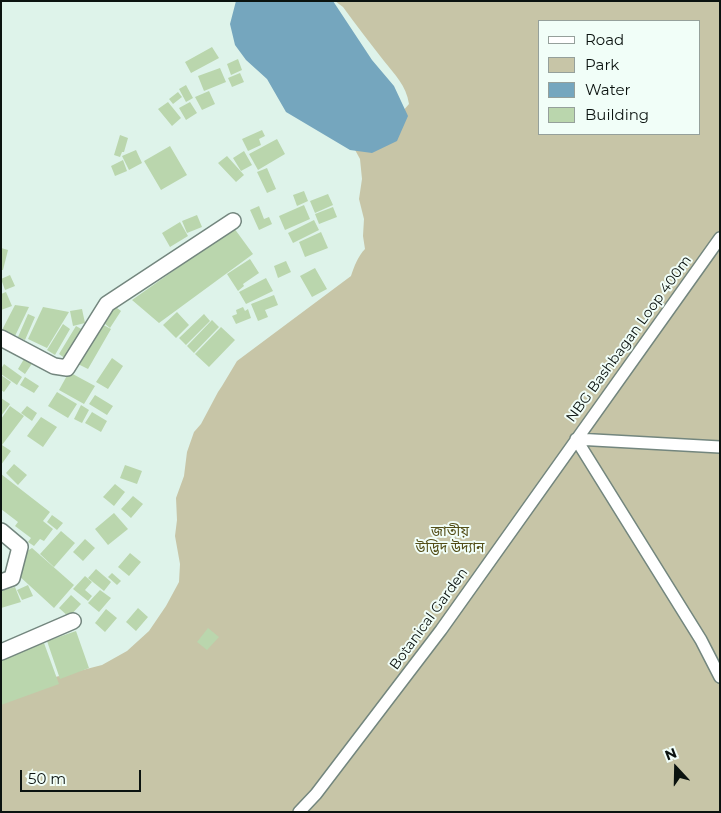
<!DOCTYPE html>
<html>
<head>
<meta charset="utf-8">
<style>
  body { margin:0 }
  #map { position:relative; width:721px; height:813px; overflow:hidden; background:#def3ea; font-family:Montserrat,sans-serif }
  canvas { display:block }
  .frame { position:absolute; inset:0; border:2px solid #0b1310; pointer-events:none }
  .legend { position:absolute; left:538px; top:20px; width:162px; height:115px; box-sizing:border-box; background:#f1fef8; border:1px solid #95a09b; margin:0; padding:6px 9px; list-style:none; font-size:15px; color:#0b1310 }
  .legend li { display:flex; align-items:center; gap:10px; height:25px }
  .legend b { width:25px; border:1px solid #95a09b }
  .north { position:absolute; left:651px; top:743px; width:50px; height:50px; -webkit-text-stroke:4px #f1fef8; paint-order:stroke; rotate:339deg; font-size:14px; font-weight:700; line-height:20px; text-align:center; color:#0b1310 }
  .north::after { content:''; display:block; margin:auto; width:18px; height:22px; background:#0b1310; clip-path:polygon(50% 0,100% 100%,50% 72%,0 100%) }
  .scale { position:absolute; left:20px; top:770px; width:121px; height:22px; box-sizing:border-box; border:2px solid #0b1310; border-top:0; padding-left:6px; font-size:15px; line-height:18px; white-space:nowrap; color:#0b1310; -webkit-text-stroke:4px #f1fef8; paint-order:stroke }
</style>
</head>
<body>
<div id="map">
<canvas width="721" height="813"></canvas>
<div class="frame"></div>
<ul class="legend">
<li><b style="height:6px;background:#fff"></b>Road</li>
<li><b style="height:14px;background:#c7c5a7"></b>Park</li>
<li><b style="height:14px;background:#75a6be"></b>Water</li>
<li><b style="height:14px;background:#bad6ad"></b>Building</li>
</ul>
<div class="north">N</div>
<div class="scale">50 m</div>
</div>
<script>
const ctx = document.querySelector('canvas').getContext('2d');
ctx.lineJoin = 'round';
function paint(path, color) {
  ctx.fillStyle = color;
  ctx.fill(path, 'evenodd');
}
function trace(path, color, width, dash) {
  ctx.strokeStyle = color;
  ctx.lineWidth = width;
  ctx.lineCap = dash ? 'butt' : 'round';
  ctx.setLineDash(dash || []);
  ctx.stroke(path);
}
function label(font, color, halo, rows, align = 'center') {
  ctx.font = font + ' Montserrat,"Noto Sans Bengali",sans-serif';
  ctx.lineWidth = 4;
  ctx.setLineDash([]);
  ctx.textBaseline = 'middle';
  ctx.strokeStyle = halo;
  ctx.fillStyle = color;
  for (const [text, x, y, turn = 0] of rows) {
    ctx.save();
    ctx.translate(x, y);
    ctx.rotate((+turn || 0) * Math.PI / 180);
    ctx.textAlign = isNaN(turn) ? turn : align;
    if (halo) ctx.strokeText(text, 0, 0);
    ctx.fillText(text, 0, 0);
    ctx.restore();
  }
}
const green = new Path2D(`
  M335,1H720V812H1V691L102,665L127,651L149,631L166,606L179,582L180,564L175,536L177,520L176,498L184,476L187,452L194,432L201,424L218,392L222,386L237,361L351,276C354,267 358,256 365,249L363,236L364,219L359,199L362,179L360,159L354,148L394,121L409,104C406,85 395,75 384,61C370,43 356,25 343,7ZM540,21H700V134H540Z`);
const water = new Path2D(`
  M236,1H333L372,60L394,86L408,116L397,141L372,153L350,150L286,112L267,79L246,60L235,45L230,24Z`);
const building = new Path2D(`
  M212,47L219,58L191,73L185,62Z
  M238,59L242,70L231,75L227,64Z
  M220,68L226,82L204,91L198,76Z
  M240,73L244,82L232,87L228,78Z
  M186,85L193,98L186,102L179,89Z
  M209,91L215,104L202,110L195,97Z
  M178,92L182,97L173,104L169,99Z
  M168,102L181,118L172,126L158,109Z
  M190,102L197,113L186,120L179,108Z
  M262,130L265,136L259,139L261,145L248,151L242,139Z
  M120,135L128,138L124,152H122L120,157L114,155Z
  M277,139L285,154L258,170L249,154Z
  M170,146L187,175L161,190L144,161Z
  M136,150L142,163L129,170L122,156Z
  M244,151L252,165L241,171L233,158Z
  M227,156L244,175L236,182L218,163Z
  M123,160L127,171L115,176L111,166Z
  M267,168L276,189L267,193L257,172Z
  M304,191L308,201L297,206L293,195Z
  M328,194L333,205L315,213L310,201Z
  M304,205L310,219L285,230L279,216Z
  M259,206L264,219L269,217L272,224L259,230L250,210Z
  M333,207L337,217L319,224L315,214Z
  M197,215L202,227L187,233L182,221Z
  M314,220L319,230L293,243L288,233Z
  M180,222L188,236L170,247L162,233Z
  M234,228L253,254L159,323L132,300Z
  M321,232L328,248L305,257L299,242Z
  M1,248L8,250L3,270H1Z
  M250,259L259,273L243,284L244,286L238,291L227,274Z
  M286,261L291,272L278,278L274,266Z
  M315,268L327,289L312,297L300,276Z
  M10,275L15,286L5,290L1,279Z
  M266,278L273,291L246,304L239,292Z
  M6,292L12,306L1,310V294Z
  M274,295L278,305L265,310L268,317L258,321L251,304Z
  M112,304L121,311L110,328L100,320Z
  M15,305L29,307L15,336L2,330Z
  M43,307L69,312L47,348L28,339Z
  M243,307L245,311L248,309L251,318L236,324L232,316L237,314L236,310Z
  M82,309L85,323L73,326L70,311Z
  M177,312L189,325L176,338L163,325Z
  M28,314L35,317L25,340L18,337Z
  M204,314L210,321L186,345L179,338Z
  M212,320L219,327L194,353L187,346Z
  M98,322L111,329L88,369L74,362Z
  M63,324L70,329L55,355L47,350Z
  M76,326L83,330L66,359L59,354Z
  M221,327L235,340L209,367L195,354Z
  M27,354L35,359L25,374L18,369Z
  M112,358L123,366L108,389L96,382Z
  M4,364L22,377L17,385L1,374V369Z
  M69,372L95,386L84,404L59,390Z
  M1,375L11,382L4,392L1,390Z
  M25,377L39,386L34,393L20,385Z
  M57,392L77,404L68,418L48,406Z
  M95,395L113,406L107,415L89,404Z
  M1,398L10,404L1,416Z
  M81,405L89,410L82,423L74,419Z
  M10,406L24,416L2,445L11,451L1,465V419Z
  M27,406L37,413L32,421L21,413Z
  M92,412L107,421L101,432L85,423Z
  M41,417L57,427L43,447L27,436Z
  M14,464L27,475L18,485L6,473Z
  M125,465L142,471L137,484L120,478Z
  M1,474L50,512L43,521L53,529L44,541L40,539L34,546L28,542L31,538L15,526L18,522L1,509Z
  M115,484L125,492L114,506L103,497Z
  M133,496L143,504L131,518L121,509Z
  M114,513L128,529L108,545L95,529Z
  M52,515L63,523L57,530L47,522Z
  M61,531L75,543L54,567L40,554Z
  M85,539L95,548L83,561L73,552Z
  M32,548L74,585L54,608L17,574L24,553Z
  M130,553L141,562L129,576L118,567Z
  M96,569L111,582L104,591L88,578Z
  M112,573L121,581L117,585L108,577Z
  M85,576L92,582L85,590L92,596L88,601L73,589Z
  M28,585L33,596L22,600L17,590Z
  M15,587L21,602L1,608V591Z
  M100,590L111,598L99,612L88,603Z
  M71,595L81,604L69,617L59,608Z
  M138,608L148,617L136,631L126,622Z
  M106,609L117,618L105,632L95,623Z
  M208,628L219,637L207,650L197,642Z
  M76,631L89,668L60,679L47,641Z
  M44,643L59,684L1,705V658Z`);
const pedestrian = new Path2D(`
  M576,439L701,640L720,677
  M576,439L720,447
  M299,812L316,794L441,630L720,238`);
const minor = new Path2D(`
  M1,338L54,366L67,368L107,304L233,221
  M1,531L20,547L12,578L1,582
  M1,652L73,621`);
const streetNames = [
  ["NBG Bashbagan Loop 400m",629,339,-54],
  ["Botanical Garden",429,619,-54]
];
const parkNames = [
  ["জাতীয়",450,532],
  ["উদ্ভিদ উদ্যান",450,548]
];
paint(green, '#c7c5a7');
paint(water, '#75a6be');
paint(building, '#bad6ad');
trace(pedestrian, '#73867e', 14);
trace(minor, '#73867e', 18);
trace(pedestrian, '#fff', 11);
trace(minor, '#fff', 15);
label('14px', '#0b1310', '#f1fef8', streetNames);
label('14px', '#534e17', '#f1fef8', parkNames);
</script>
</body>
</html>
